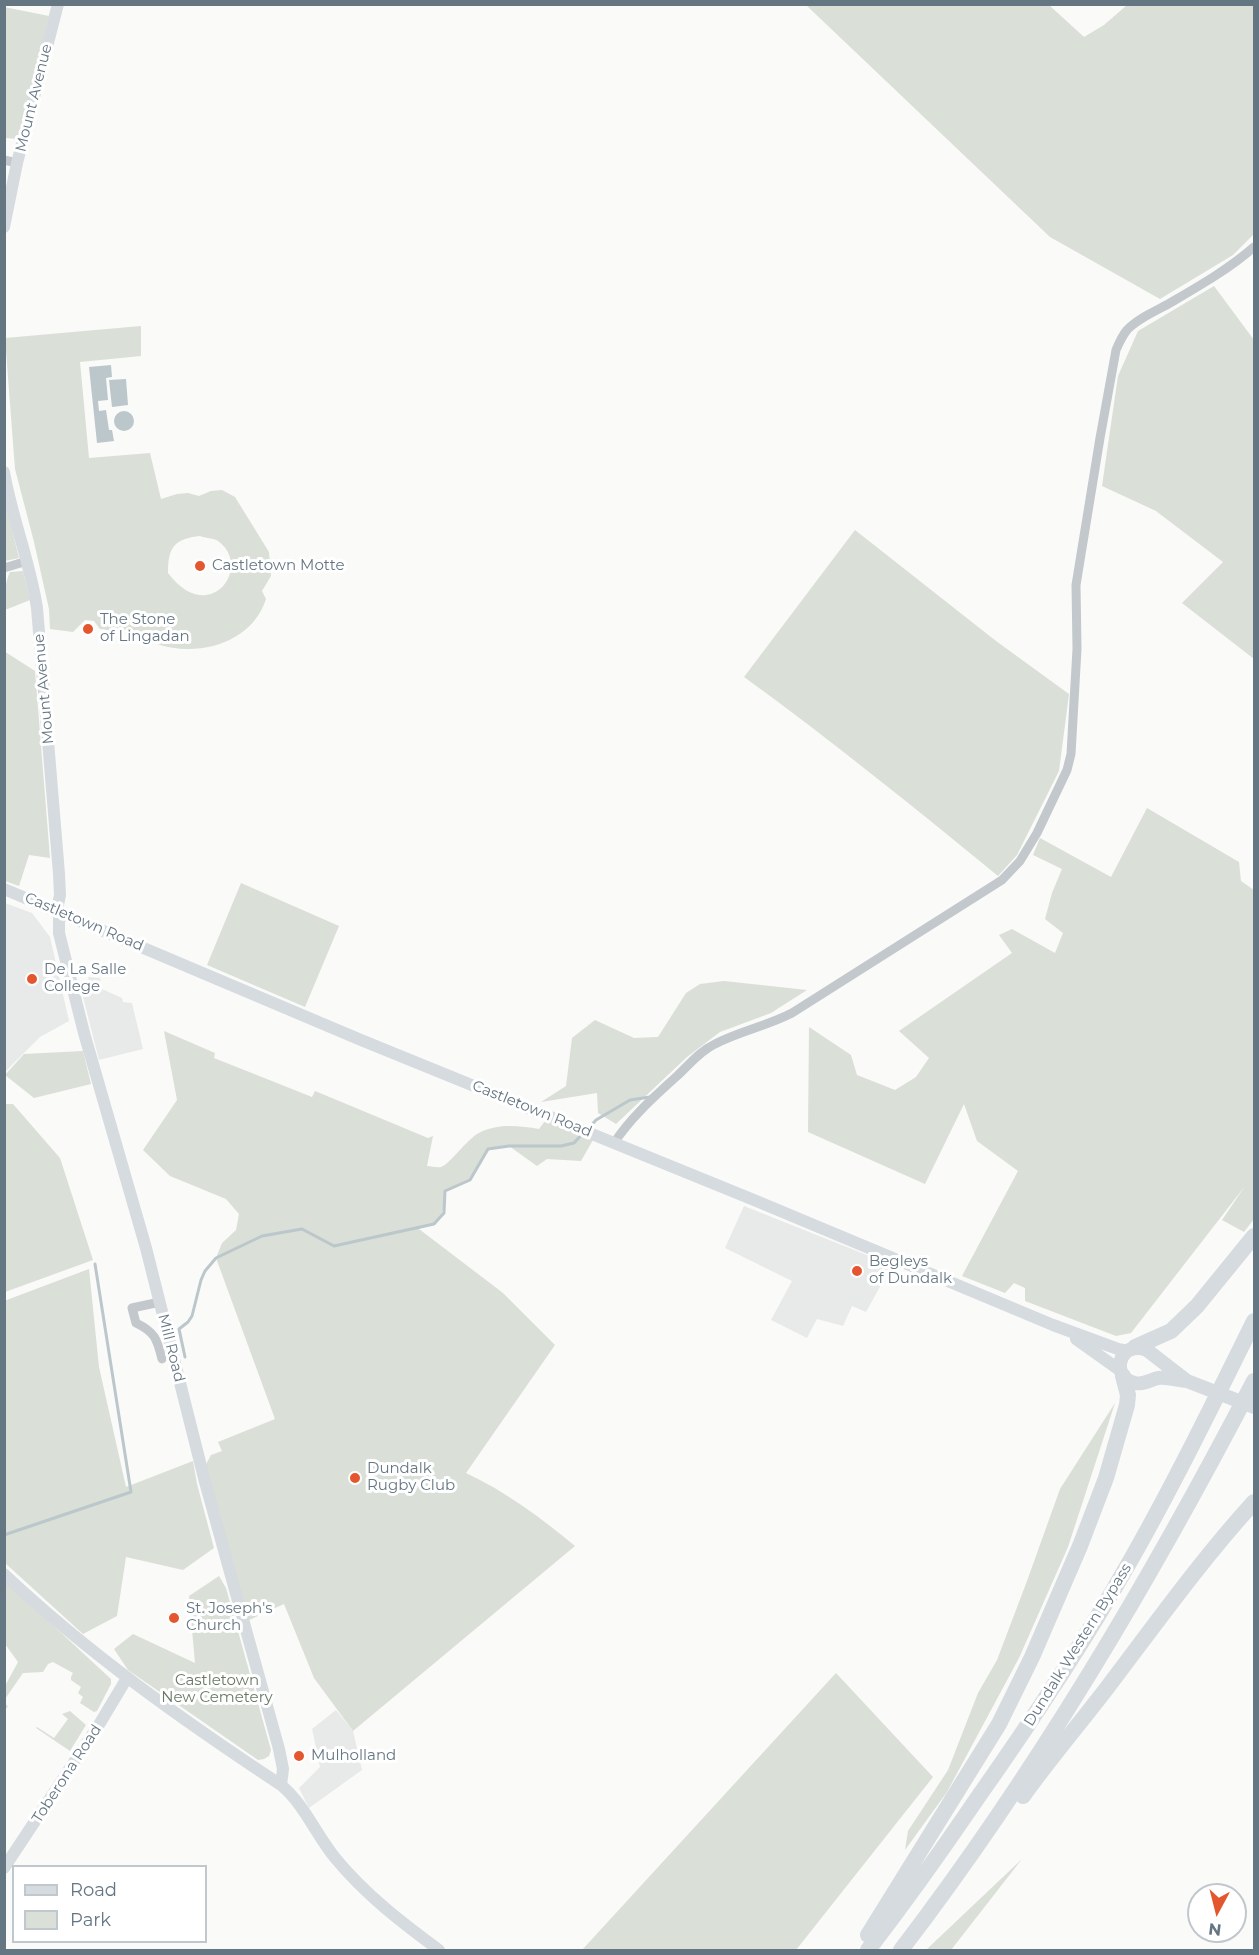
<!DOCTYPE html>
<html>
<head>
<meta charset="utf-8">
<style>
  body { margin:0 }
  #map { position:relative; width:1259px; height:1955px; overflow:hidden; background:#fafaf8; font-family:Montserrat,sans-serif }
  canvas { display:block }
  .frame { position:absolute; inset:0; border:6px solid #657683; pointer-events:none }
  .legend { position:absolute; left:12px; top:1865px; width:195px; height:78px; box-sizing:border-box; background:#fff; border:2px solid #c1c8cd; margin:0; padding:8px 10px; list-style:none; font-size:18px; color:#657683 }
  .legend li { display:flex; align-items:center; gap:12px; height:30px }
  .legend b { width:30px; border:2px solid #c1c8cd }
  .north { position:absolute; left:1187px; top:1883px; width:60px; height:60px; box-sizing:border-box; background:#fff; border:2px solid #c1c8cd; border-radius:50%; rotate:187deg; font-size:16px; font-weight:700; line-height:24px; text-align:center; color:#657683 }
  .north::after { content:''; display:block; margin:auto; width:21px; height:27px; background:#e4572e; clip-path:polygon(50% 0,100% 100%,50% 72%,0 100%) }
</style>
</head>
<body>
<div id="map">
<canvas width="1259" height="1955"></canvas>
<div class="frame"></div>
<ul class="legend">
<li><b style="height:8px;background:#d6dbdf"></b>Road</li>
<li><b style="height:16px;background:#dadfd7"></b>Park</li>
</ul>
<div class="north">N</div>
</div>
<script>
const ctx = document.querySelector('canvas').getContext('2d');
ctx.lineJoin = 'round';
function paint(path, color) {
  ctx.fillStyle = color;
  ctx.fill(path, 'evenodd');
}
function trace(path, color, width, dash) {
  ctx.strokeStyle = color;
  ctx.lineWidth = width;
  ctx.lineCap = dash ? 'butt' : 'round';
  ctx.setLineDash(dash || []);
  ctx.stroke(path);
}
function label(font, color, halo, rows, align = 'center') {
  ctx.font = font + ' Montserrat,sans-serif';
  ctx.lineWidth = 6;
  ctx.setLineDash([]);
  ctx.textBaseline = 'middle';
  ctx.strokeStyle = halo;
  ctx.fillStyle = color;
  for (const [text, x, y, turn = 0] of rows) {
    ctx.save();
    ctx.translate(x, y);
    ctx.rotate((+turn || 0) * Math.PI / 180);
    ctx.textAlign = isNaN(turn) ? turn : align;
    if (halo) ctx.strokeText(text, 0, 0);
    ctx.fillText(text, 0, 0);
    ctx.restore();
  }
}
const built = new Path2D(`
  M5,903L32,913L50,937L69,1021L40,1037L5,1072Z
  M88,977L100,978L102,989L122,998L123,1002L132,1003L143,1049L99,1060L81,989L90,987Z
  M744,1206L892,1265L866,1312L852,1306L843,1326L817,1319L807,1338L771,1320L792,1281L725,1248Z
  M336,1710L353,1731L362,1770L309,1808L299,1788L320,1767L312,1729Z`);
const green = new Path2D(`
  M806,5H1049L1084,37L1104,25L1127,5H1254V234L1233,255L1160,299L1050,237Z
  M4,7L49,16L18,139L5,138Z
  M1214,286L1254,340V659L1182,603L1223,562L1156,511L1102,486L1118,376L1138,331Z
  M141,326V356L80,362L89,458L150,453L161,499L177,494L188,493L199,496L211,491L222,490L235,497L269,552L271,576L262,591L266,599C252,643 198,658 157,644C147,640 138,632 128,630C123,629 119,631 114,631C109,631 104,629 100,629L94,621L85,620L73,632L50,629L49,609L34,542L15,469L5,338ZM200,536C205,538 214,538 218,541C254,567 209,628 168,573C168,546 175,539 200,536Z
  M5,502L19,558L5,561L4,505Z
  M855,530L996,641L1069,694L1059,771L1017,855L998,876C915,808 831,740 744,677Z
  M23,571L30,600L5,610C5,597 4,584 10,572Z
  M5,653H7L35,671L50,858L29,855L19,886L5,881Z
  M1147,808L1239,862L1241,881L1254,890V1219L1244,1232L1222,1220L1245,1186L1131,1333L1116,1336L1025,1301V1288L1014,1283L1005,1293L962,1276L1018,1171L977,1141L964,1104L925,1184L808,1132L809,1027L851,1055L857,1075L895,1090L916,1077L929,1058L899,1031L1012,953L999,935L1012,929L1055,953L1063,933L1045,919L1052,893L1062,869L1033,855L1040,838L1111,877Z
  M241,883L339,926L305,1007L207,965Z
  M724,981L807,990L771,1013L720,1032L687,1057L616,1124L598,1113L597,1093L541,1102L566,1086L572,1038L595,1020L634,1038L658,1037L686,993L700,984Z
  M164,1031L215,1053L214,1058L312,1097L315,1091L428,1138L433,1136L427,1166C431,1166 437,1168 441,1167C449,1165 467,1139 479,1133C499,1123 519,1126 539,1129L545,1121L593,1140L581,1161L547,1159L537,1166L509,1146L488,1149L470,1180L445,1191C443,1216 444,1221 419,1229L503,1293L555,1345L466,1473C505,1491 541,1518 575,1546L353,1731L314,1678L284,1604L247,1621L205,1466L211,1455L222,1451L218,1442L275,1419L216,1258L222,1243L236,1230L239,1214L226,1199L170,1176L143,1150L177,1100Z
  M83,1051L91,1084L34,1098L5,1075L24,1054Z
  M4,1104H13L60,1158L93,1260L5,1292Z
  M89,1269L99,1367L126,1487L193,1461L197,1484L214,1548L183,1570L126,1557L117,1616L83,1634L5,1563L4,1301Z
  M1115,1403L1068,1547L1019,1658L947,1792L905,1850L908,1831L948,1770L978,1693L997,1660L1027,1581L1060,1489Z
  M219,1576L226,1588L271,1750L269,1756L264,1759L258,1760L128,1670L114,1649L133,1634L195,1663L189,1596Z
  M4,1580L111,1679V1684L97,1711L94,1712L80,1703L83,1697L78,1693L81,1687L71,1680V1677L73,1673L53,1662L48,1664L43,1672L23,1673L5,1699V1704L8,1706L6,1709L5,1708V1686L18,1662L5,1644Z
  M836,1673L933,1777L796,1950H582Z
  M70,1711L86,1725L70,1751L36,1728L37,1727L54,1738L68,1719L62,1714Z
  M1022,1859L951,1950H926Z`);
const water = new Path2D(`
  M111,365L112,377L106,378L108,400L98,401L99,411L106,410L109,430H112L114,441L97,443L89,367Z
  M126,379L128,405L112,407L109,380Z
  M114 421a10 10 0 1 1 20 0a10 10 0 1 1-20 0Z`);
const stream = new Path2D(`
  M588,1129L596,1120L630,1100L650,1097
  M185,1357L179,1329L188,1322L192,1316L201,1280L205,1271L216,1258L262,1236L302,1229L334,1246L434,1224L444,1213L445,1191L470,1180L488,1149L509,1146H561L574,1143L583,1133
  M4,1535L131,1492L95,1264`);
const street = new Path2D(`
  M4,160L17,163
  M4,568L27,561
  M614,1143C631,1117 654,1097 677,1076C689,1065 700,1051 715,1044C740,1031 767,1026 792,1013L1002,880L1020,861L1037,833L1067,770L1071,754L1077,649L1076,585L1100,438L1116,350C1119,343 1122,336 1127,330C1138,318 1156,311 1170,303C1199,286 1229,269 1254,247
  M160,1302L132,1308L136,1323C155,1332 157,1339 162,1359`);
const secondary = new Path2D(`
  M4,227L17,163L58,4
  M4,472C12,518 30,562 37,608L59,874L60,895L57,910
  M4,889L361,1040L754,1200L1053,1325L1118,1349L1128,1351
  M60,911L59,916V933L84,1033L146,1248L205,1482L279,1749L283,1769L281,1785
  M1076,1339L1121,1371
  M4,1574C89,1654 184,1721 281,1785C305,1805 316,1835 336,1859C366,1895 401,1922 439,1950
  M4,1868L100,1723L127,1678`);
const primary = new Path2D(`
  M1187,1381C1177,1380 1167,1377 1158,1378C1150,1380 1143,1385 1135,1383C1109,1378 1119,1339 1147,1350L1187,1381L1254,1407`);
const highway = new Path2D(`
  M1135,1347L1171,1331L1197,1306L1254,1236
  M1023,1796C1051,1757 1082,1721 1110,1684C1157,1622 1202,1559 1254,1502
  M868,1935L999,1724L1032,1657L1080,1546L1106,1478L1127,1405L1128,1395L1123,1376
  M868,1950C905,1902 940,1853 974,1803C1029,1725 1082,1646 1129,1563C1174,1484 1214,1402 1254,1321
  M901,1950C1037,1772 1151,1579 1254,1381`);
const markers = [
  [200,566,6,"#e4572e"],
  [88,629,6,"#e4572e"],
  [32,979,6,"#e4572e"],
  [857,1271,6,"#e4572e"],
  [355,1478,6,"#e4572e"],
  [174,1618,6,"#e4572e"],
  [299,1756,6,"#e4572e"]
];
const streetNames = [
  ["Mount Avenue",34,98,-76],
  ["Mount Avenue",44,689,-95],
  ["Castletown Road",84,922,23],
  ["Castletown Road",532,1109,22],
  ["Mill Road",171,1348,76],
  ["Dundalk Western Bypass",1078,1645,-58],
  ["Toberona Road",67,1774,-57]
];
const poiNames = [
  ["Castletown Motte",212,566],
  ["The Stone",100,620],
  ["of Lingadan",100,637],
  ["De La Salle",44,970],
  ["College",44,987],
  ["Begleys",869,1262],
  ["of Dundalk",869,1279],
  ["Dundalk",367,1469],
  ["Rugby Club",367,1486],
  ["St. Joseph's",186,1609],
  ["Church",186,1626],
  ["Mulholland",311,1756]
];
const parkNames = [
  ["Castletown",217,1681],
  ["New Cemetery",217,1698]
];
paint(built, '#e8e9e9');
paint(green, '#dadfd7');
paint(water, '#bbc7cb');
trace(stream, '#bbc7cb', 3);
trace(street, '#c3c8cc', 9);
trace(secondary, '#d6dbdf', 12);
trace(primary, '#d6dbdf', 14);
trace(highway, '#d6dbdf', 16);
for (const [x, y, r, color] of markers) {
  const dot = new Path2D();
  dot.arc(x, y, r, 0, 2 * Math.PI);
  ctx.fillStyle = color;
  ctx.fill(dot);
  trace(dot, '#fff', 2);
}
label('15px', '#657683', '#fff', streetNames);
label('15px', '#657683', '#fff', poiNames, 'left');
label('15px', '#687a64', '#fff', parkNames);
</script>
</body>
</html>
